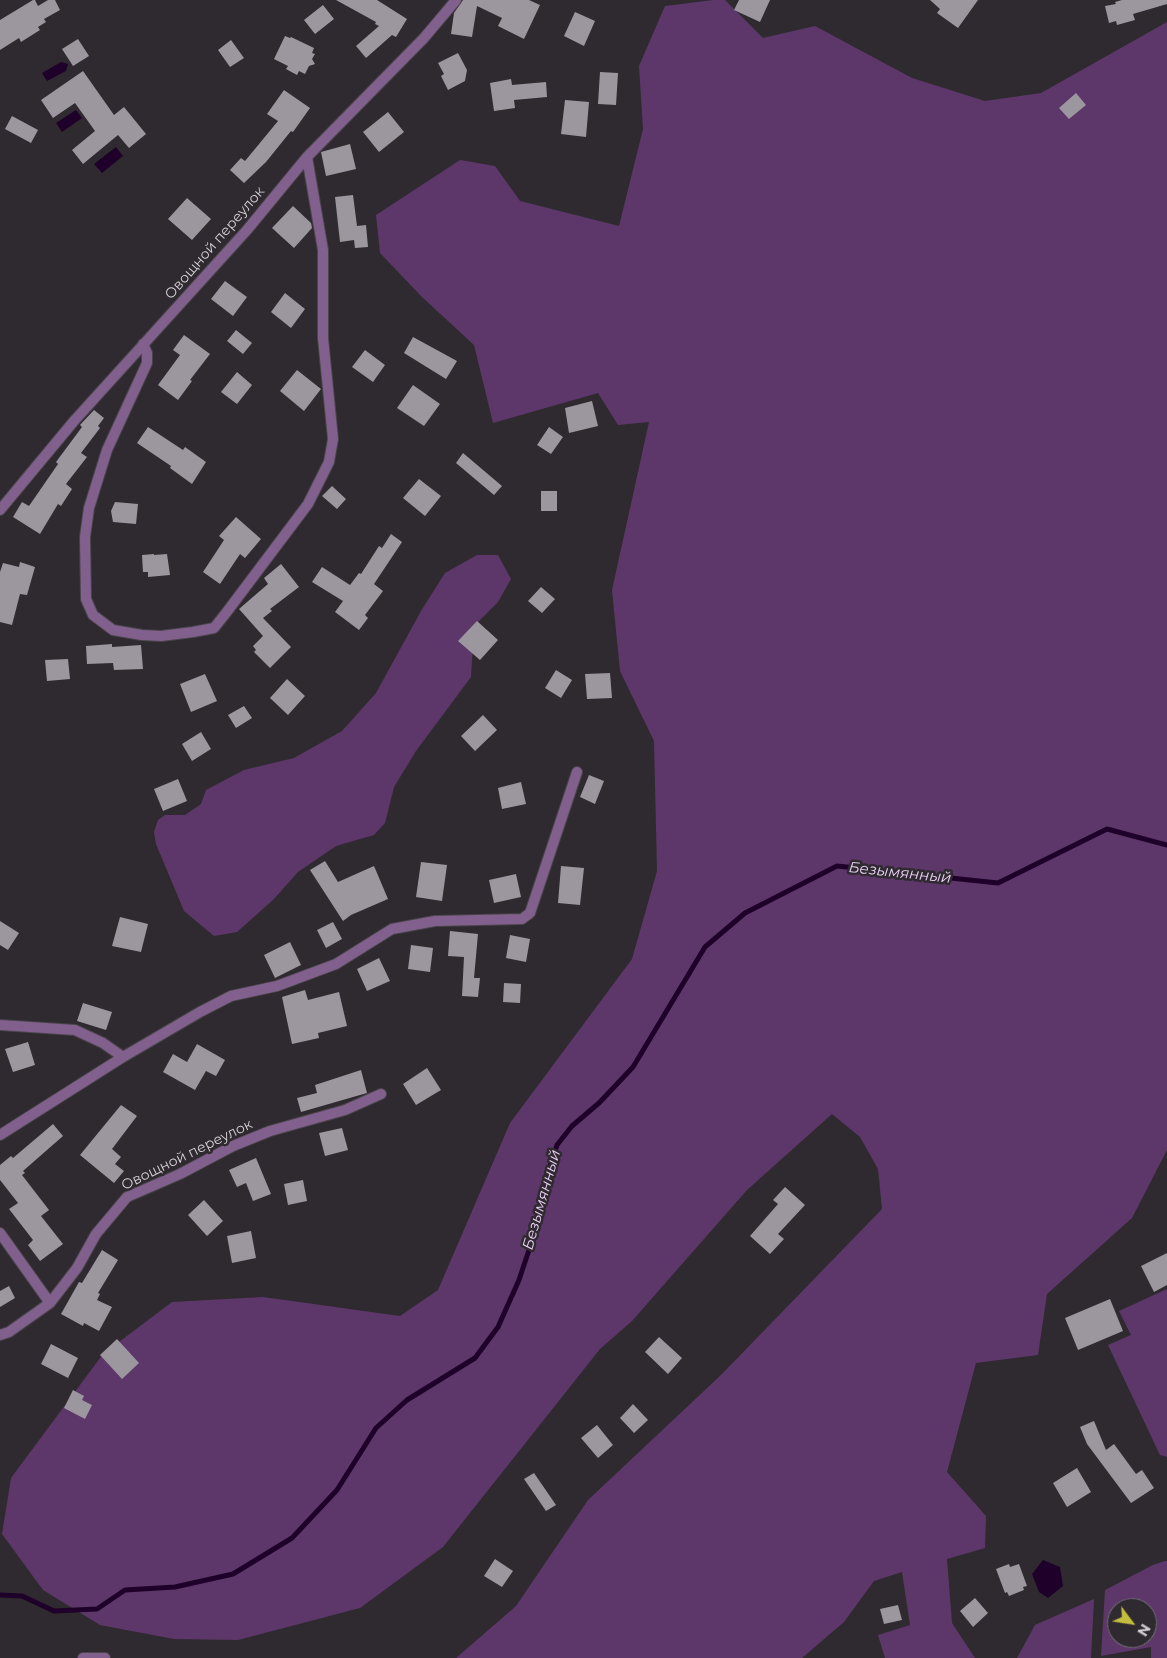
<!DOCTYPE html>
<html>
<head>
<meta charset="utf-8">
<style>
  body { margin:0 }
  #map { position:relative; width:1167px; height:1658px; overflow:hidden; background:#2f2a30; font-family:Montserrat,sans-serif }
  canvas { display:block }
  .north { position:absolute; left:1107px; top:1598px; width:50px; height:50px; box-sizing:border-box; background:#2f2a30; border:1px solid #716d72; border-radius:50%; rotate:121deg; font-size:14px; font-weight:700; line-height:20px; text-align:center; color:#d4d1d5 }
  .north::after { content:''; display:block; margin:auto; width:18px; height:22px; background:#c3bd3f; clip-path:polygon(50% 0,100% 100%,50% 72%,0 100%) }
</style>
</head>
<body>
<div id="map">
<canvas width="1167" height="1658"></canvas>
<div class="north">N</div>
</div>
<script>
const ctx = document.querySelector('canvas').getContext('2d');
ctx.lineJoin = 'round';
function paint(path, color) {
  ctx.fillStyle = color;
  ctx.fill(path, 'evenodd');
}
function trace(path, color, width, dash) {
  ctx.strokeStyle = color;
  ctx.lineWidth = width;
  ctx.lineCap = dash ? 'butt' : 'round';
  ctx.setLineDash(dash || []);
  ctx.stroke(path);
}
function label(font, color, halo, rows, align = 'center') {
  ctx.font = font + ' Montserrat,sans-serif';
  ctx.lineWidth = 5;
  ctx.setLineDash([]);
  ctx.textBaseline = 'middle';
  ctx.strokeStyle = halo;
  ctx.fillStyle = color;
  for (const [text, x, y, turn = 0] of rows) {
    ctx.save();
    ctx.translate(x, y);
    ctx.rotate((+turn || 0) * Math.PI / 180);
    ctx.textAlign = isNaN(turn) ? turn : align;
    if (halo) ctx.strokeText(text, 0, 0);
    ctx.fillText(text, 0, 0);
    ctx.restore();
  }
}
const green = new Path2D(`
  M713,0H725L763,38L815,26L912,78L985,101L1041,93L1167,22V1150L1132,1218L1047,1294L1038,1355L976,1363L947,1472L986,1516L985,1548L947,1559L952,1623L975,1658H885L878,1635L910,1625L902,1572L874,1581L844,1622L802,1658H456L516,1606L588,1500L721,1375L882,1209L878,1169L860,1137L832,1114L747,1190L632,1321L600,1349L443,1547L360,1608L238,1640L174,1639L100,1625L43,1590L2,1534L11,1478L103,1354L172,1302L263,1297L400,1316L438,1290L510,1123L632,959L657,871L654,741L620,671L612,590L649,422L618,425L598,393L493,423L474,345L422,297L380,253L376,215L460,160L495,166L520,201L619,226L643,129L639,66L665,6Z
  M477,555H498L511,579L498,602L477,623L473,644L471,677L416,751L394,787L385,823L374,835L336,846L298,872L274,899L237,932L214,936L184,911L156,844L154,832L158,820L165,815H185L201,804L206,790L244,770L294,758L342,731L376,693L421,611L445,573Z
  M1167,1289V1457L1160,1455L1108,1345L1131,1335L1119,1311Z
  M1165,1561H1167V1658H1151V1647L1101,1656L1105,1590L1153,1565ZM1117,1608H1147V1638H1117Z
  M1094,1599L1091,1658H1017L1035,1625Z`);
const water = new Path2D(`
  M61,62L68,64L66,71L47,81L42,73Z
  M76,110L82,118L62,132L56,123Z
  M116,147L123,156L102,173L94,164Z
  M1043,1560L1060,1567L1063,1586L1048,1598L1039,1592L1032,1574Z`);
const stream = new Path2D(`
  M0,1595L22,1596L54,1611L97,1609L125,1590L175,1587L233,1574L292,1538L337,1490L376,1428L407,1400L475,1358L498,1327L519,1280L535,1232L544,1184L557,1145L572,1126L599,1103L633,1067L705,947L745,913L837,866L998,883L1107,829L1167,845`);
const building = new Path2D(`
  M33,0H35L38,6L48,0H55L60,10L44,19L46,22L38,27L40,30L21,42L19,38L0,50V20Z
  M336,0H377L407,19L396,37L392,35L366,58L356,46L379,26L375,24L376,22Z
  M463,0H529L540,5L524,39L498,26L502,18L477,6L472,37L451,34L454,13Z
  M739,0H770L760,22L734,10Z
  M930,0H978L958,28L937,13L940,9Z
  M1122,0H1167V4L1133,14L1135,20L1117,25L1116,21L1109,23L1105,6L1116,4L1115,2Z
  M323,5L334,19L315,34L304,20Z
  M575,12L595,21L584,46L564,36Z
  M285,36L290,38L291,37L314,48L312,53L315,54L312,59L315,64L309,66L305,74L299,71L297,75L286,69L288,66L274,59Z
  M78,39L89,56L73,66L62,49Z
  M231,40L244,58L230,67L218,50Z
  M458,53L467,70L465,81L448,90L441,76L444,74L438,63Z
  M83,71L114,115L124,107L146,134L129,148L118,135L83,164L72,150L95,131L75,103L53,118L41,100Z
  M600,72L618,73L616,105L598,104Z
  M511,79L512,85L546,82L547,97L514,100L515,108L494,111L490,83Z
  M284,90L310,108L293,132L291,131L266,162L244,183L230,170L241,158L245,161L278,121L267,114Z
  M1076,93L1086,105L1069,119L1059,108Z
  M565,100L589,102L586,137L561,134Z
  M388,112L404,132L379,152L363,132Z
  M12,116L38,130L31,143L5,129Z
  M350,144L356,169L326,176L321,152Z
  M353,195L357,226L366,225L368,247L355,248L354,240L340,242L335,197Z
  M187,198L211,219L192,240L168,219Z
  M293,206L311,223L312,228L294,248L272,228Z
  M225,281L247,297L233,316L211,299Z
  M285,293L305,309L291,328L271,312Z
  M236,330L252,343L243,354L227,341Z
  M184,335L210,354L190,380L192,381L178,400L158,385L180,355L173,350Z
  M413,337L457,361L446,379L404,353Z
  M365,350L385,365L373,382L352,367Z
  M297,370L321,389L304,411L280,391Z
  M237,372L252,385L237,404L221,392Z
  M413,385L440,404L424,426L397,408Z
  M592,401L598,426L569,433L565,408Z
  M94,410L104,418L98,426L100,428L81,453L87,457L66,484L72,489L61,506L58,504L40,534L13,517L22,502L29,506L58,464L56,462L82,427L80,425Z
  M148,427L183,450L185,447L206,462L192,484L170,468L171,466L137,443Z
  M549,427L563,437L551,454L537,445Z
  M463,453L502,486L494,495L456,463Z
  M419,479L441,496L425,516L403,498Z
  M332,486L346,499L337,509L322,496Z
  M541,491H557V511H541Z
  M115,502L138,504L136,524L113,522L111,511Z
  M236,517L261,539L245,558L240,554L220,584L203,572L224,540L219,536Z
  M391,534L402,542L374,584L383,591L365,615L368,618L359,630L335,612L343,601L312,582L322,567L350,585L359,573L361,574L379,546L382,548Z
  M154,554V555L167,554L170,575L148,577V572H143L142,555Z
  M20,562L35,567L27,595L20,594L12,625L0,622V572L3,563L19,567Z
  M281,564L299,587L270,609L272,611L263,618L291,647L270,668L254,652L256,650L253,646L263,636L239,609L268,584L264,578Z
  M541,587L555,599L542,613L528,601Z
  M477,621L498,640L480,660L458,641Z
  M112,644V647L141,645L143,669L114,670L113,663L87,664L86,646Z
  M68,659L70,679L47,681L45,660Z
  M556,670L572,680L561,698L545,688Z
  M610,673L612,698L587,699L585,674Z
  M205,674L217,701L191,712L180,684Z
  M287,679L305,696L288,715L270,698Z
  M244,706L252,718L236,728L228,715Z
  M483,715L497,730L475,751L461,736Z
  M201,732L211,749L192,761L182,744Z
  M589,775L604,781L595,804L580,797Z
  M178,779L187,801L163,811L154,789Z
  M521,782L526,804L502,809L498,788Z
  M325,861L338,882L374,866L388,899L351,915L343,921L310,870Z
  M421,862L447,865L442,901L416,897Z
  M561,866L584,868L580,905L558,903Z
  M516,874L521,897L494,903L489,880Z
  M120,917L148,924L141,952L112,946Z
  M0,921L19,933L8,950L0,945Z
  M333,922L342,939L326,948L317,930Z
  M450,931L478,934L474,978H480L478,997L462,996L464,957L448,956Z
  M510,935L530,939L526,962L506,958Z
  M290,942L301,965L275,978L264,955Z
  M411,945L433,948L430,972L408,969Z
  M379,958L390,981L367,991L357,969Z
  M504,983L521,984L520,1003L503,1002Z
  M305,990L308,1000L339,992L347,1026L318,1033L319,1038L292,1044L282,997Z
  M83,1003L112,1012L106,1030L77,1021Z
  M28,1042L35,1065L13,1072L5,1049Z
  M197,1044L225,1060L216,1076L206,1071L195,1090L163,1072L173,1054L187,1062Z
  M427,1068L441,1090L416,1105L403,1084Z
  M361,1070L367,1093L301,1112L297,1098L317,1093L315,1085Z
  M121,1105L137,1116L112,1149L121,1157L115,1164L124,1171L114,1183L80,1155Z
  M53,1124L63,1136L23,1171L25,1173L22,1175L49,1210L41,1216L63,1244L40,1261L28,1245L33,1240L9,1209L18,1203L0,1180V1165L11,1156L13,1158Z
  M342,1128L348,1150L325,1156L319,1133Z
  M256,1158L271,1194L253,1201L246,1183L237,1187L229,1170Z
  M303,1180L307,1201L288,1205L284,1184Z
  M785,1187L805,1205L778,1234L784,1239L770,1254L750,1236L778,1204L773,1200Z
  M204,1200L223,1221L207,1236L188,1215Z
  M251,1231L256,1258L232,1263L227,1236Z
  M102,1250L118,1260L98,1293L100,1294L97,1300L112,1307L99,1331L84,1323L83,1326L61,1314L79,1282L82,1283Z
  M1167,1253V1285L1154,1292L1141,1266Z
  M9,1286L15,1298L0,1307V1291Z
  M1110,1299L1123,1331L1078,1350L1065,1318Z
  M659,1337L682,1358L668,1374L645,1352Z
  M117,1339L139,1363L122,1379L100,1355Z
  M51,1344L78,1358L68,1378L41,1364Z
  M73,1390L84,1396L82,1400L92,1405L85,1419L64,1408Z
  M633,1404L648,1420L634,1433L620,1418Z
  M1094,1421L1106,1450L1114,1444L1136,1474L1142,1470L1154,1488L1131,1503L1087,1444L1080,1427Z
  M597,1425L613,1445L598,1458L581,1438Z
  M1077,1468L1091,1492L1067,1507L1053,1483Z
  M534,1473L556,1505L546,1511L524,1479Z
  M495,1559L513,1571L502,1587L484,1576Z
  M1009,1564L1010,1567L1019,1564L1027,1586L1023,1587L1024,1590L1009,1596L1007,1592L1005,1593L996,1569Z
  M975,1598L988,1613L973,1627L960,1611Z
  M898,1605L902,1620L884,1624L880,1609Z`);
const street = new Path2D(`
  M143,344L147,353V363L107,450L89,508L85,537L86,599L93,615L113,630L142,635L161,636L193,632L214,628L226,613L308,504L329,462L333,439L323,338V250L307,157
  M0,510L74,421L247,230L307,157L424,38L456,0
  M0,1025L75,1030L103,1043L123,1057
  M0,1135L123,1057L200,1012L231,996L277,986L336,964L392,929L435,921L522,919L530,913L577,772
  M0,1233L50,1303
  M0,1335L9,1332L50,1303L77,1268L96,1234L127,1197L180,1174L233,1146L270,1131L345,1110L381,1094
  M83,1658H105`);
const streetNames = [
  ["Овощной переулок",215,243,-49],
  ["Овощной переулок",187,1155,-26]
];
const waterNames = [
  ["Безымянный",900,873,6],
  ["Безымянный",542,1200,-74]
];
paint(green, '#5d376a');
paint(water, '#1f002a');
trace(stream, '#1f002a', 5);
paint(building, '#9c979e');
trace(street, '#49454a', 12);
trace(street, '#82608e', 10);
label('14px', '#d4d1d5', '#2f2a30', streetNames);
label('italic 15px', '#ecd1f7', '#2f2a30', waterNames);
</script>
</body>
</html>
